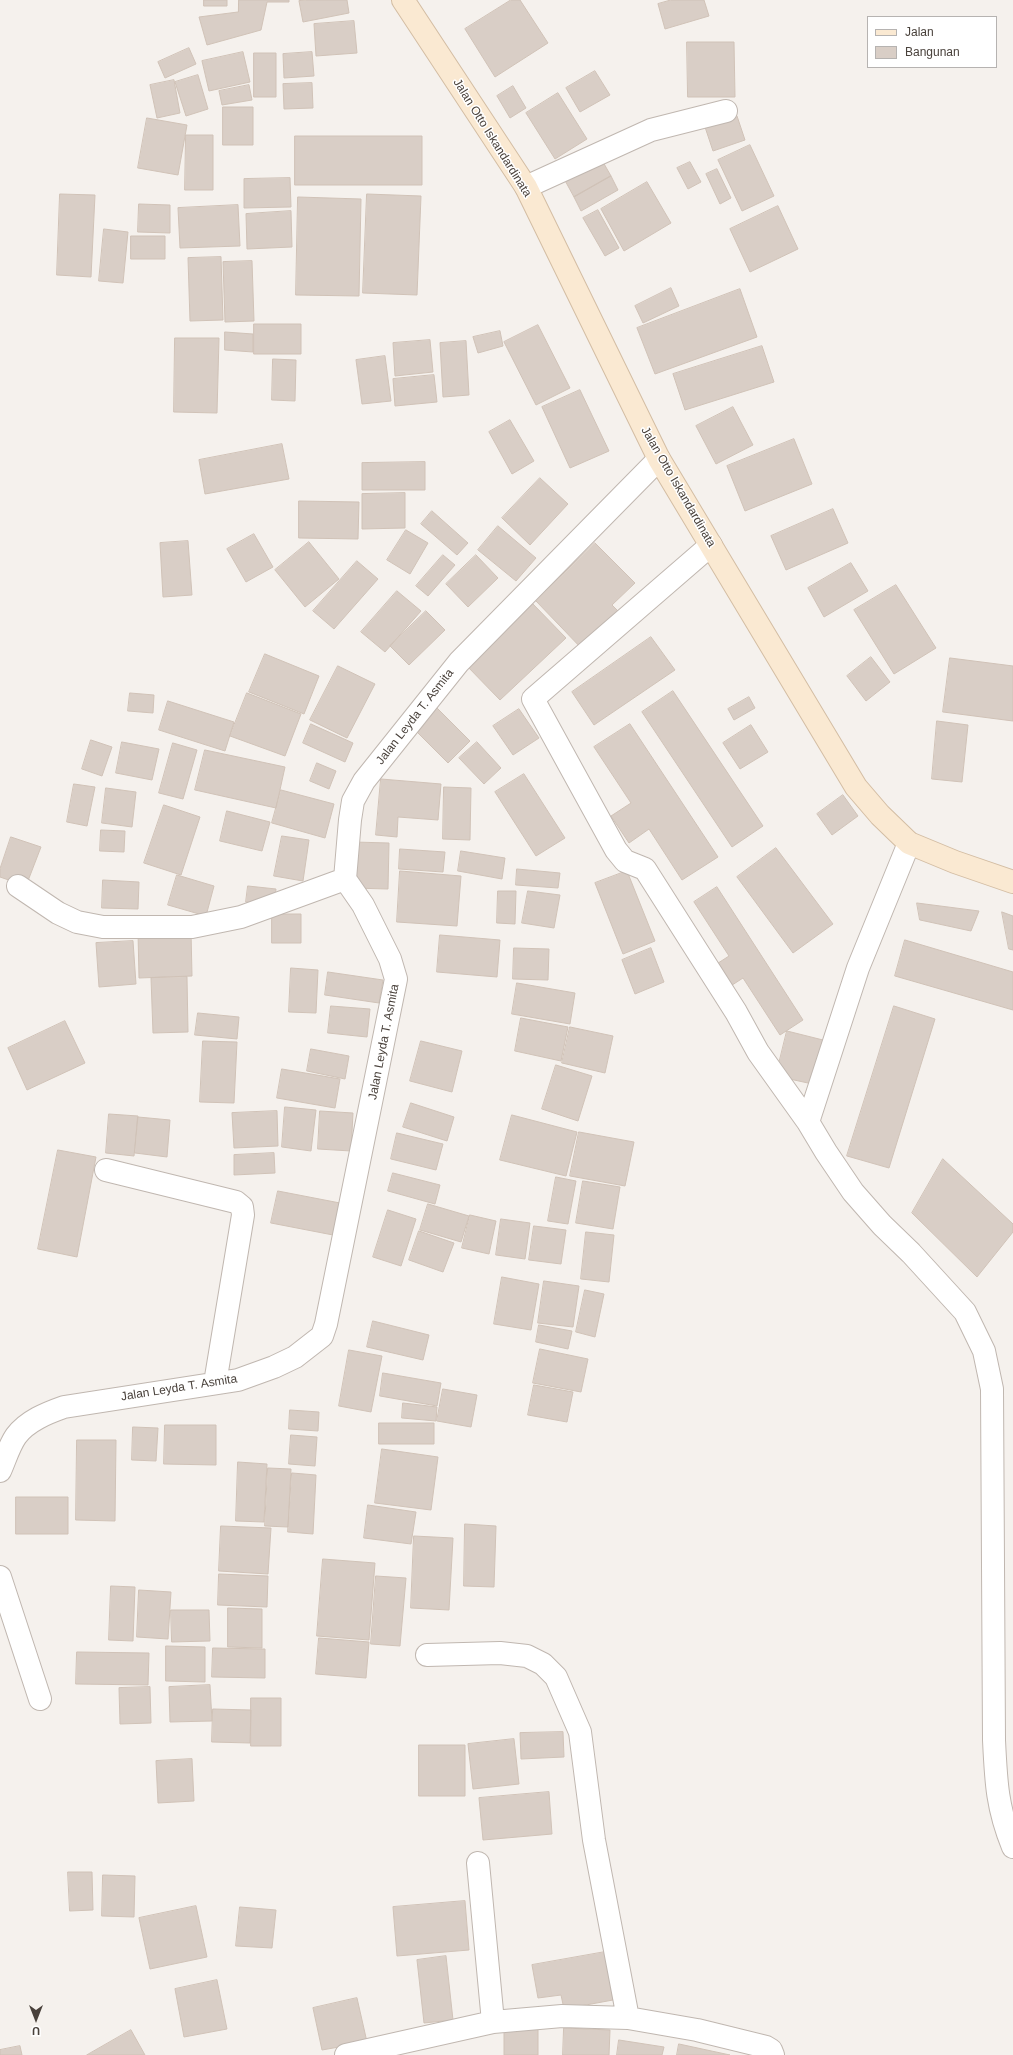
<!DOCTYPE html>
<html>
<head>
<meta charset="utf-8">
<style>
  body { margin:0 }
  #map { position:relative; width:1013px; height:2055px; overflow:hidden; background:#f5f1ed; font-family:Arial,sans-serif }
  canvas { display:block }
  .legend { position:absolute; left:867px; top:16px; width:130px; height:52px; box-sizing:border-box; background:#fff; border:1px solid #b6b3b1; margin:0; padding:5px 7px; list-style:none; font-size:12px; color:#49413b }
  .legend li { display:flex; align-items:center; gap:8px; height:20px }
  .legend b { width:20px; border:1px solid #b6b3b1 }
  .north { position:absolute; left:16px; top:1999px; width:40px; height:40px; -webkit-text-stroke:3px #fff; paint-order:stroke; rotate:180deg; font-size:11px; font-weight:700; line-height:16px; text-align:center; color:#49413b }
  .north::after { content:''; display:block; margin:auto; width:14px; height:18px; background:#49413b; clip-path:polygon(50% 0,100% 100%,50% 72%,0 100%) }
</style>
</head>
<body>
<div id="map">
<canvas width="1013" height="2055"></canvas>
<ul class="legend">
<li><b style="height:5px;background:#fae9d2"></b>Jalan</li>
<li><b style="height:11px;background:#d9cec6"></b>Bangunan</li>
</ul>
<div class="north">U</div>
</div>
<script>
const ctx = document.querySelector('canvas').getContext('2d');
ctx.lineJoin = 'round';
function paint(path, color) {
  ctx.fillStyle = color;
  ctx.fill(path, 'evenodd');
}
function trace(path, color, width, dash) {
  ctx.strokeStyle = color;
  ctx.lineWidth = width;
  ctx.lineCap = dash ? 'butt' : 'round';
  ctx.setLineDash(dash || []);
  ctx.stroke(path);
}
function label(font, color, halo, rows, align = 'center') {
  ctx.font = font + ' Arial,sans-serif';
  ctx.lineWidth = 3;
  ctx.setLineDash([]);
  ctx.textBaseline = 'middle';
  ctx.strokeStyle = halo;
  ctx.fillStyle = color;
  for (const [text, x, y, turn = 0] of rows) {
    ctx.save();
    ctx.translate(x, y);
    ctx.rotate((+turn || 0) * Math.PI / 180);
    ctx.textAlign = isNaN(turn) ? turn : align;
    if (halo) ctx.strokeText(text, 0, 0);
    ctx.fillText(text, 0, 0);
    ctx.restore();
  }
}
const building = new Path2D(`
  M204,0H227V6H204Z
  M239,0H289V2H267L261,30L207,45L199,17L238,12Z
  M306,0H347L349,13L303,22L299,1Z
  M511,0H520L548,43L495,77L465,29Z
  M671,0H704L709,16L665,29L658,4Z
  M354,21L357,53L316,56L314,24Z
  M687,42H734L735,97H688Z
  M189,48L196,64L165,78L158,62Z
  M243,52L250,82L209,91L202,61Z
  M312,52L314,76L284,78L283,54Z
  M254,53H276V97H254Z
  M595,71L610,95L580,112L566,88Z
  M198,75L208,109L186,116L175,82Z
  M174,80L180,113L157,118L150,85Z
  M312,83L313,108L284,109L283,84Z
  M249,85L252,100L222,105L219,91Z
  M513,86L526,108L510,118L497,96Z
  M558,93L587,139L555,159L526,113Z
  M223,107H253V145H223Z
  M737,116L745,140L713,151L705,127Z
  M147,118L187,125L178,175L138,168Z
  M186,135H213V190H185Z
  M295,136H422V185H295Z
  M750,145L774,196L742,211L718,160Z
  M599,155L611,176L574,197L562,175Z
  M690,162L701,182L688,189L677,168Z
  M717,169L731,198L720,204L706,174Z
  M611,176L618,190L581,211L574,197Z
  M290,178L291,207L244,208V179Z
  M647,182L671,223L624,251L601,209Z
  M60,194L95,195L91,277L57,275Z
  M367,194L421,196L417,295L363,293Z
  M298,197L361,199L359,296L296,295Z
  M139,204L170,205V233L138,232Z
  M238,205L240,246L180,248L178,208Z
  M778,206L798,249L750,272L730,229Z
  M598,210L619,248L605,256L583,218Z
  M291,211L292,247L247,249L246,214Z
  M104,229L128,232L123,283L99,281Z
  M131,236H165V259H131Z
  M221,257L223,320L190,321L188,258Z
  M252,261L254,321L225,322L223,262Z
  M671,288L679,306L643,323L635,306Z
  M740,289L757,337L655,374L637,328Z
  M254,324H301V354H254Z
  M538,325L570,388L536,405L504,342Z
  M500,331L503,346L478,353L473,337Z
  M225,332L253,334V352L225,350Z
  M175,338H219L217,413L174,412Z
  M430,340L433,372L395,376L393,343Z
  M466,341L469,395L443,397L440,343Z
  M762,346L774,382L685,410L673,374Z
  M385,356L391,401L362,404L356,360Z
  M273,359L296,360L295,401L272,400Z
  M434,375L437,402L395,406L393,379Z
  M580,390L609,451L570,468L542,407Z
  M733,407L753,445L716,464L696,426Z
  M510,420L534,461L512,474L489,432Z
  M794,439L812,484L745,511L727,466Z
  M282,444L289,479L205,494L199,460Z
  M425,462V490H362V463Z
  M540,478L568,504L530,545L502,518Z
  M405,493V528L362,529V494Z
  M299,501L359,502L358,539L299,538Z
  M833,509L848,543L786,570L771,536Z
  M432,511L468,543L457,555L421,524Z
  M498,526L536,558L516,581L478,550Z
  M406,530L428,543L410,574L387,560Z
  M254,534L273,567L246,582L227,549Z
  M188,541L192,595L163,597L160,543Z
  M309,542L339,579L305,607L275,570Z
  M595,543L635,583L612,605L622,615L584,651L536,601Z
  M443,555L455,565L428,596L416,586Z
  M476,555L498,578L468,607L446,584Z
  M357,561L378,579L334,629L313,611Z
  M851,563L868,591L824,617L808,588Z
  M896,585L936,648L894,674L854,610Z
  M397,591L421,611L385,652L361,632Z
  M532,603L566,638L500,700L466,665Z
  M426,611L445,630L409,665L390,646Z
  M651,637L675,670L594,725L572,692Z
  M265,654L319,676L304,714L249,692Z
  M871,657L890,682L866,701L847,676Z
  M950,658L1013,666V721L943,712Z
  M338,666L375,684L347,738L310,720Z
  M673,691L763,826L732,847L642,712Z
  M130,693L154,695L153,713L128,711Z
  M247,693L301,714L285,756L230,736Z
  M749,697L755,708L734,720L728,709Z
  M168,701L234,722L225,751L159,730Z
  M437,708L470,741L448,763L415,730Z
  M519,709L539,738L513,755L493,726Z
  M937,721L968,725L962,782L932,779Z
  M311,724L353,743L345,762L303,743Z
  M630,724L718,857L682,880L649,829L629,843L611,816L631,803L594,747Z
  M751,725L768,752L740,769L723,743Z
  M91,740L112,747L102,776L82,769Z
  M122,742L159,749L152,780L116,773Z
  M477,742L501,768L484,784L459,758Z
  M173,743L197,750L183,799L159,793Z
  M205,750L285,767L276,808L195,790Z
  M317,763L336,771L329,789L310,781Z
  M524,774L565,838L536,856L495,792Z
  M381,779L441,784L438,820L398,817L397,837L376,835Z
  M74,784L95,787L87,826L67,822Z
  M444,787L471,788L470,840L443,839Z
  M106,788L136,792L132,827L102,823Z
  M281,790L334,804L325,838L272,823Z
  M843,795L858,816L832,835L817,814Z
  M164,805L200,817L181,875L144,863Z
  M227,811L270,822L262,851L220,841Z
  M101,830L125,831L124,852L100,851Z
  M282,836L309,840L303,881L274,876Z
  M11,837L41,847L26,886L0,877V869Z
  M354,842L389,843L388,889L352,888Z
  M776,848L833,924L793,953L737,877Z
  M400,849L445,852L443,872L399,869Z
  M461,851L505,858L502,879L458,871Z
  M517,869L560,873L558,888L516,885Z
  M400,871L461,876L457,926L397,922Z
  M627,871L655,941L623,954L595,883Z
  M177,875L214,886L206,916L168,905Z
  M103,880L139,882L138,909L102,908Z
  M248,886L276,889L274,906L246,902Z
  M717,887L803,1020L780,1035L743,978L726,989L712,967L729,956L694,902Z
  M498,891H516L515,924L497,923Z
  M528,891L560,895L554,928L522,923Z
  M917,903L979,911L971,931L920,920Z
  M1002,912L1013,916V950L1009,949Z
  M272,914H301V943H272Z
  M191,931L192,976L139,978L138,932Z
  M440,935L500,940L497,977L437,972Z
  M905,940L1013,972V1010L895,976Z
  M133,941L136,984L99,987L96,943Z
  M514,948L549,949L548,980L513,979Z
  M651,948L664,982L635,994L622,960Z
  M291,968L318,970L316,1013L289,1012Z
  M328,972L383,980L379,1003L325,995Z
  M187,977L188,1032L153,1033L151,978Z
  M517,983L575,993L570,1024L512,1014Z
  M331,1006L370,1009L367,1037L328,1033Z
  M894,1006L935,1019L889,1168L847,1156Z
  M198,1013L239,1017L237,1039L195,1035Z
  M521,1018L568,1027L561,1061L515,1051Z
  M65,1021L85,1063L27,1090L8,1048Z
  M570,1027L613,1036L605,1073L562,1063Z
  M787,1031L827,1041L817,1085L776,1076Z
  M203,1041L237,1042L234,1103L200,1102Z
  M421,1041L462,1051L452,1092L410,1081Z
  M311,1049L349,1056L345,1079L307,1071Z
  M556,1065L592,1076L578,1121L542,1109Z
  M282,1069L340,1079L335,1108L277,1098Z
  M411,1103L454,1117L447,1141L403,1127Z
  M285,1107L316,1110L311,1151L282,1147Z
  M277,1111L278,1146L234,1148L232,1113Z
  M320,1111L353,1113L351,1151L318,1149Z
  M109,1114L138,1116L134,1156L106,1153Z
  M512,1115L577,1132L566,1176L500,1160Z
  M138,1117L170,1120L167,1157L135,1153Z
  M579,1132L634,1142L625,1186L570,1176Z
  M397,1133L443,1144L436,1170L391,1159Z
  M58,1150L96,1157L77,1257L38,1249Z
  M274,1153L275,1173L234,1175V1155Z
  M943,1159L1013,1224V1232L977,1277L912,1213Z
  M393,1173L440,1185L435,1204L388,1191Z
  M556,1177L576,1181L568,1224L548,1221Z
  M583,1181L620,1187L613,1229L576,1223Z
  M278,1191L340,1203L333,1235L271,1223Z
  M428,1204L469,1216L461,1242L420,1230Z
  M388,1210L416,1219L401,1266L373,1257Z
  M470,1215L496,1221L489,1254L462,1248Z
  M501,1219L530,1223L525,1259L496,1255Z
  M534,1226L566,1230L561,1264L529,1260Z
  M419,1231L454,1243L443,1272L409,1260Z
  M586,1232L614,1235L609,1282L581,1279Z
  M502,1277L539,1284L531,1330L494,1324Z
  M544,1281L579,1286L573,1327L538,1323Z
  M585,1290L604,1294L595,1337L576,1332Z
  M373,1321L429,1335L423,1360L367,1347Z
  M539,1325L572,1331L568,1349L536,1342Z
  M540,1349L588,1359L581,1392L533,1383Z
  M349,1350L382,1356L371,1412L339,1406Z
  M383,1373L441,1383L437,1406L380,1396Z
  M534,1385L573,1392L567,1422L528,1415Z
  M443,1389L477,1395L471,1427L437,1421Z
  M403,1403L437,1407L436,1421L402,1418Z
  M290,1410L319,1412L318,1431L289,1429Z
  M379,1423H434V1444H379Z
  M165,1425H216V1465L164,1464Z
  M133,1427L158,1428L156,1461L132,1460Z
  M291,1435L317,1437L315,1466L289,1464Z
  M77,1440H116L115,1521L76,1520Z
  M382,1449L438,1457L431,1510L375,1503Z
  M238,1462L267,1464L264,1522L236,1521Z
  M268,1468L291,1469L288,1527L265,1526Z
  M292,1473L316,1475L313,1534L288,1532Z
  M16,1497H68V1534H16Z
  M368,1505L416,1512L411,1544L364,1538Z
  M465,1524L496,1526L494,1587L464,1586Z
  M221,1526L271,1528L268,1574L219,1571Z
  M414,1536L453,1538L449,1610L411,1608Z
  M323,1559L375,1563L369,1640L317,1636Z
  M219,1574L268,1576L267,1607L218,1605Z
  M376,1576L406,1578L400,1646L371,1644Z
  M111,1586L135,1587L133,1641L109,1640Z
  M139,1590L171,1592L168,1639L137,1637Z
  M228,1608L262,1609V1648L228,1647Z
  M171,1610H209L210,1641L172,1642Z
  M319,1638L369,1642L366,1678L316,1674Z
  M166,1646L205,1647V1682L166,1681Z
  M213,1648L265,1649V1678L212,1677Z
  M77,1652L149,1653L148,1685L76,1684Z
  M210,1685L212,1721L170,1722L169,1687Z
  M150,1687L151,1723L120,1724L119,1688Z
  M251,1698H281V1746H251Z
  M213,1709L251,1710L250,1743L212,1742Z
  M563,1732L564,1757L521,1759L520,1733Z
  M514,1739L519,1784L473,1789L468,1744Z
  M419,1745H465V1796H419Z
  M192,1759L194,1801L158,1803L156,1761Z
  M549,1792L552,1834L483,1840L479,1798Z
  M68,1872H92L93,1910L70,1911Z
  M103,1875L135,1876L134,1917L102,1916Z
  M465,1901L469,1950L397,1956L393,1907Z
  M196,1906L207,1957L150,1969L139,1918Z
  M240,1907L276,1910L272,1948L236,1946Z
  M605,1952L613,2000L564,2009L561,1995L538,1998L532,1965Z
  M446,1956L453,2020L424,2023L417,1960Z
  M217,1980L227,2029L184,2037L175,1989Z
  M357,1998L367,2042L322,2050L313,2008Z
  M538,2028V2055H504V2029Z
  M564,2028L610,2030L609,2055H563Z
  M131,2030L145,2055H87Z
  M619,2040L664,2047L662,2055H617Z
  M679,2044L730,2055H677Z
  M20,2046L22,2055H0V2050Z`);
const street = new Path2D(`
  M526,187L651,130L726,111
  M711,545L533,699L616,850L625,861L645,869L736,1012L758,1052L808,1122L826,1152L853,1192L882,1225L911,1253L965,1312L984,1351L992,1389L994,1740C996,1782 997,1808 1013,1847
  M18,886L58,913L77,922L103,927H192L241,917L345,879
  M808,1122L858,968L909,843
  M106,1170L236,1202L242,1207L243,1215L215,1383
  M0,1471C5,1460 9,1446 16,1436C27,1421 47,1413 64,1407L238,1380L274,1367L295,1357L322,1336L326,1324L396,979L390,959L363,905L345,879L350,820L353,801L364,781L459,662L659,459
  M0,1577L40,1699
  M427,1655L500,1653L527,1656L543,1664L556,1677L580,1732L594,1840L628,2018
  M478,1863L493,2022
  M346,2055L493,2022L562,2016L628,2018L697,2030L766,2047L771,2050L773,2055`);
const secondary = new Path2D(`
  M403,0L526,187L659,459L856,787L880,815L909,843L955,862L1013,882`);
const streetNames = [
  ["Jalan Otto Iskandardinata",492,138,58],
  ["Jalan Otto Iskandardinata",678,487,60],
  ["Jalan Leyda T. Asmita",415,717,-52],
  ["Jalan Leyda T. Asmita",384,1042,-79],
  ["Jalan Leyda T. Asmita",179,1388,-9]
];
paint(building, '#d9cec6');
trace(building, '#d0c2b7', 1);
trace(street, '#c0b7b0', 24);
trace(secondary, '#d3bda3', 24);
trace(street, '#fff', 22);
trace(secondary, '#fae9d2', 22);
label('12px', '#49413b', '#fff', streetNames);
</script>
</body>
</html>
